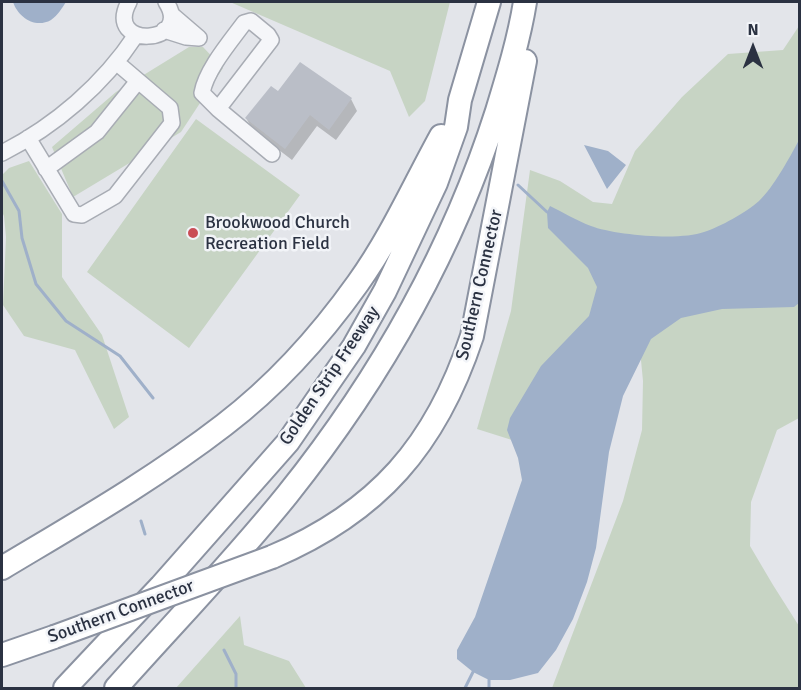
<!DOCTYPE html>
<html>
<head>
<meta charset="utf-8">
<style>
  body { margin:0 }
  #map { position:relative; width:801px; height:690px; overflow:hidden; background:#e3e5ea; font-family:Signika,sans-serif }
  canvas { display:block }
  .frame { position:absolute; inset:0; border:3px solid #2b3242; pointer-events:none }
  .north { position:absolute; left:723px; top:18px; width:60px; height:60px; -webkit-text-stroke:4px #f2f4f8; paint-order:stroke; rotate:0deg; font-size:16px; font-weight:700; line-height:24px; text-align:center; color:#2b3242 }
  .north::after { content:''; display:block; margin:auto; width:21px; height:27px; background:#2b3242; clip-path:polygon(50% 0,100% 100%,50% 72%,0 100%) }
</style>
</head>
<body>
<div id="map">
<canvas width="801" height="690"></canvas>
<div class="frame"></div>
<div class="north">N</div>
</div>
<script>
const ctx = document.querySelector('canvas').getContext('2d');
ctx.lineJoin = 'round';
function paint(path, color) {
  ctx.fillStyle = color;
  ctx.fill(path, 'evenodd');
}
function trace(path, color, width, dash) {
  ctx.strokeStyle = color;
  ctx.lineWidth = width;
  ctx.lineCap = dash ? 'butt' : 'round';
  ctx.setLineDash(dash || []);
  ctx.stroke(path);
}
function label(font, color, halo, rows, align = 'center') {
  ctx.font = font + ' Signika,sans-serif';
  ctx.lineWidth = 5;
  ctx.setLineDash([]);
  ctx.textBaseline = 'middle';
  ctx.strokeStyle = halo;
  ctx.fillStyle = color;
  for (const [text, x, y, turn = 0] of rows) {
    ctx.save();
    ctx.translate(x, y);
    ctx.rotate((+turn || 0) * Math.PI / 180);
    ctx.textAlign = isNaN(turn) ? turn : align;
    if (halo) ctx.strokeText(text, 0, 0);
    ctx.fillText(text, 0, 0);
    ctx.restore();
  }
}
const green = new Path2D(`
  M230,2H450L425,101L409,117L390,71Z
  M799,26V418L777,430L751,502L750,546L773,585L799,626L800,687L798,688H552L623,501L642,430L643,381L640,350L531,446L477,429L511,311L530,170L560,181L593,202L612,204L635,151L682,97L728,54L783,50Z
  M189,47H203L223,68L181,132L73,197L52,147L116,92Z
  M196,119L300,195L189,348L87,272Z
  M29,161L62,214V277L102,335L129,417L114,429L75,350L24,336L3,305L6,237L4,216L2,212V175L9,168Z
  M240,616L244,645L289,661L306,688H176Z`);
const water = new Path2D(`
  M13,2H66C62,8 58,15 51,20C35,29 18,17 13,2Z
  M799,140V303L794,307L722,309L681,318L651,339L623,396L609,452L596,548L587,582L573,619L556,650L538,673L510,680H489L473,672L457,659V650L475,617L522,480L518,458L507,430L510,418L541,366L589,316L597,287L588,268L548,228L547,212L550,206C563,212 577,221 591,226C614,235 680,241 704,232C720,227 747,212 759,201C773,188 790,157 799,140Z
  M584,145L608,151L626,165L607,189Z`);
const shadow = new Path2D(`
  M278,93L351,99L357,111L336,140L317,126L292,160L253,130L246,118Z`);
const stream = new Path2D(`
  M2,181L19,211L22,238L36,284L66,321L120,356L153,398
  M518,185L547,212
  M141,521L145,534
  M224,650L236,674V688
  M489,680V688
  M465,688L473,672`);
const building = new Path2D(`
  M300,62L352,98L329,130L310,115L285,149L245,118L271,86L278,91Z`);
const minor = new Path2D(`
  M129,2C103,50 194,45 166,2
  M164,30L186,37L199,38L171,14
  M218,109L271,40L268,35L251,21L244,23C230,42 206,70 202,93L218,109L272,154
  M28,138L74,214L82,215L115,196L172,123L170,108L116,62
  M2,153C55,126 103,85 136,35
  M46,169L97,132L138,81`);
const highway = new Path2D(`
  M272,557C378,512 436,445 472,336L525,61
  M2,568C77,523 154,479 224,425C275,386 321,335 358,283C391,237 414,185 441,136
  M2,655L54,637
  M65,688L161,586L288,442L354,346L385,291L436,183L456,127L460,100L489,2
  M116,688C173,624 233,562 287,495C379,380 452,252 497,111C508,75 519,39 525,2`);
const highwayBridge = new Path2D(`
  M54,637L272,557`);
const markers = [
  [193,233,6,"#ca4d56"]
];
const poiNames = [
  ["Brookwood Church",205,223],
  ["Recreation Field",205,244]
];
const streetNames = [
  ["Southern Connector",480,285,-77],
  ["Golden Strip Freeway",330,376,-56],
  ["Southern Connector",121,612,-20]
];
paint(green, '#c7d4c4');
paint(water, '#9fb0c9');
paint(shadow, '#0003');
trace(stream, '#9fb0c9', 3);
paint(building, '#babec7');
trace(minor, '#a8acb4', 18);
trace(highway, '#8b92a1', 26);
trace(minor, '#f5f6f9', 15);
trace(highway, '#fff', 22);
trace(highwayBridge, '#8b92a1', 26, []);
trace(highwayBridge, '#fff', 22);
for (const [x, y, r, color] of markers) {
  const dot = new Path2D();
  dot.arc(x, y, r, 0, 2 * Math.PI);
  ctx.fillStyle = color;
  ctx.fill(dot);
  trace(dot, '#f2f4f8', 2);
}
label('18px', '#2b3242', '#f2f4f8', poiNames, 'left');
label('18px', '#2b3242', '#f2f4f8', streetNames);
</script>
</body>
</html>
